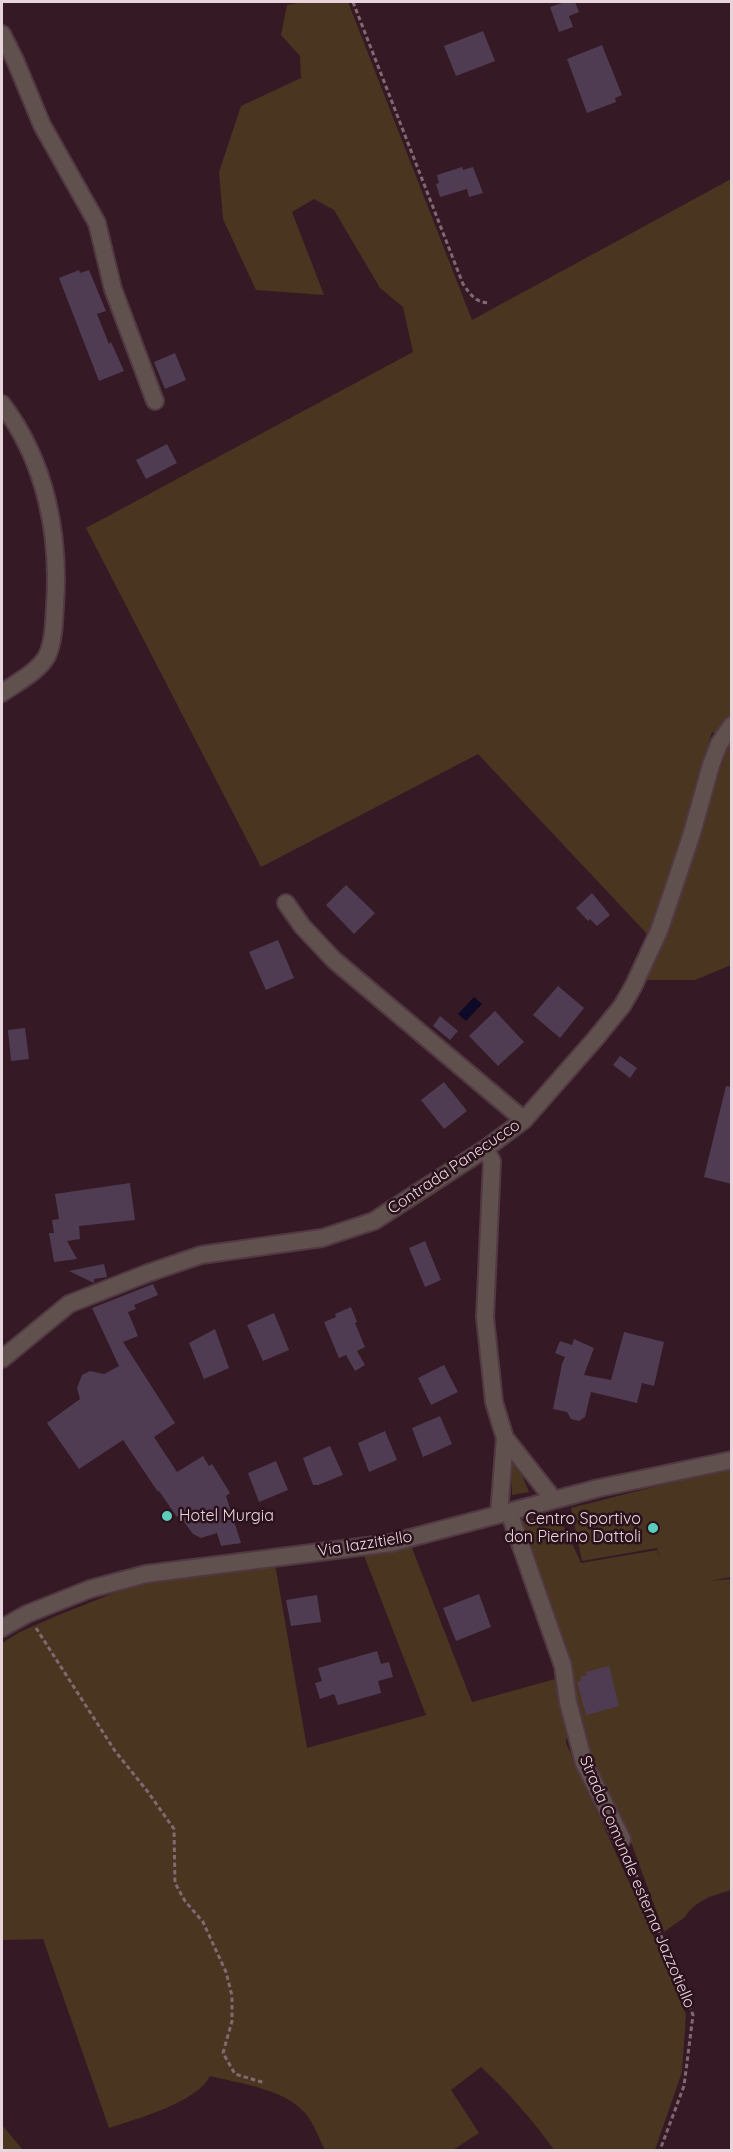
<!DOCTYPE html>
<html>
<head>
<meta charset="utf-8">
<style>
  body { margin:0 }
  #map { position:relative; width:733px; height:2152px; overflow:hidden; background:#351a25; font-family:Quicksand,sans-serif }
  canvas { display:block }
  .frame { position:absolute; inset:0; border:3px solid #e8d5db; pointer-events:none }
</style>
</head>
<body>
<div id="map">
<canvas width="733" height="2152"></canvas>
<div class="frame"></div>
</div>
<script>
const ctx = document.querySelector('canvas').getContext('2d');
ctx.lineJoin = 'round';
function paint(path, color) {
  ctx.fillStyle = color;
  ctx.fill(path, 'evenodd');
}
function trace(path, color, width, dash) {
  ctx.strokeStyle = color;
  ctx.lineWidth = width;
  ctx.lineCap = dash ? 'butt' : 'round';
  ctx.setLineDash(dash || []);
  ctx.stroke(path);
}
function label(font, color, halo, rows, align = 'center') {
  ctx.font = font + ' Quicksand,sans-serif';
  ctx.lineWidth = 5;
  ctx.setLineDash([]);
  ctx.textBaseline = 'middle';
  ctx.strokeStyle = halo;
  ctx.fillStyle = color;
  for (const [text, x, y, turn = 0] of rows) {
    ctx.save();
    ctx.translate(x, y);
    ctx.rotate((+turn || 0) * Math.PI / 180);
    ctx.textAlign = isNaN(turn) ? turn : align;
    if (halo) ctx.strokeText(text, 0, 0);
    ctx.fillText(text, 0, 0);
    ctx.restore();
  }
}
const green = new Path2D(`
  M303,2H348L472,320L731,179V726L719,736L712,732L663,902L649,936L478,754L261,867L86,528L413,352L403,307L380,288L334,210L314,199L292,212L324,295L256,290L223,219L219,172L241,106L301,78L300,56L281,35L287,5Z
  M731,739V965L695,980H645Z
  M515,1459L529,1492L512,1495L511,1460Z
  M731,1467V1577L709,1581L731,1579V1890L709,1897L697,1904L689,1911L685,1917L664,1932L628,1834L588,1754L518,1522L554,1514L566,1530L581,1563L657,1550L660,1559L657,1548L582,1561L571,1508Z
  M410,1543L472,1702L559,1678L567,1736L566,1743L658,1946L686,2015L682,2072L655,2150H554C533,2120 508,2092 481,2067L451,2090L479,2133L453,2150H325C319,2139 314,2123 305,2113C283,2088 241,2084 210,2076C198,2102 136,2119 109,2128L43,1939L2,1940V1643L20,1632L56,1616L124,1589L176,1577L275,1564L307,1748L426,1715L363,1553Z
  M2,2125L23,2150H2Z`);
const water = new Path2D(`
  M474,997L482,1004L466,1021L458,1014Z`);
const building = new Path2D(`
  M565,2H575L579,12L569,16L573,27L559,32L550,7Z
  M483,31L495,61L456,76L444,46Z
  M602,45L622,95L615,98L616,102L587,113L567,59Z
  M462,167L463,170L473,167L483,193L469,197L467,189L440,197L436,184L439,183L437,175Z
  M79,270L80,273L89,270L106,311L97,314L109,344L111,342L124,371L99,381L59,278Z
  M175,353L186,380L165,389L154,362Z
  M167,444L177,463L146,479L136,460Z
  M346,885L375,913L354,934L326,905Z
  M592,893L610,915L597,926L590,919L588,921L576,908Z
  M278,940L294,978L266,990L249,952Z
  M558,986L584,1008L560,1038L533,1015Z
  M495,1011L524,1042L498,1066L469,1036Z
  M440,1016L458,1031L450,1040L433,1026Z
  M25,1028L29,1059L11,1061L8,1030Z
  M620,1056L637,1068L630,1078L613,1065Z
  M444,1082L467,1111L444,1129L421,1100Z
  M726,1086L732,1087V1184L704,1177Z
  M130,1183L135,1220L79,1226L80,1239L67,1241L77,1259L54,1262L49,1233H54L52,1220L59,1219L55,1194Z
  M425,1241L441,1280L425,1287L409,1248Z
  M104,1264L107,1277L94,1279V1283L69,1271Z
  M153,1284L158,1295L134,1305L136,1309L128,1312L138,1336L123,1342L175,1423L154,1437L177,1472L203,1456L209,1466L212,1464L230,1493L226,1496L241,1543L221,1546L217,1533L201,1538L193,1534L179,1515L177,1517L159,1491L158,1492L123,1440L79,1469L47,1423L80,1399L77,1388L82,1375L90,1371L104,1374L119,1366L92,1308Z
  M351,1307L357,1322L355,1323L365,1347L357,1351L365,1365L355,1371L346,1355L339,1358L324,1322L336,1317L335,1314Z
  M274,1313L289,1350L263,1361L247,1325Z
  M215,1329L229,1368L204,1379L189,1343Z
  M624,1332L664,1342L654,1386L642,1383L637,1403L591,1392L585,1417L579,1421L571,1419L567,1412L553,1409L562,1364L565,1357L555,1353L560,1341L572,1345L574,1339L594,1348L584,1375L611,1380Z
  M444,1365L458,1392L431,1405L418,1378Z
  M440,1416L452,1444L423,1457L412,1428Z
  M385,1431L397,1460L369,1472L358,1443Z
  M330,1446L343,1475L318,1485H313L303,1458Z
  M276,1461L288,1490L259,1502L248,1473Z
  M479,1594L491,1627L456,1641L443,1608Z
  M317,1595L321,1622L291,1626L286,1600Z
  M377,1651L381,1664L389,1662L393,1677L378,1681L381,1693L338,1705L334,1694L320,1699L315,1683L322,1681L318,1668Z
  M609,1666L619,1706L586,1715L577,1682L581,1681L580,1677L587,1675L586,1672Z`);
const path = new Path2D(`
  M353,2L463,284C471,295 475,302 489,303
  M36,1628L115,1751L148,1792L174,1829L175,1883L185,1901L203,1922L226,1972L232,1996V2021L223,2053L235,2074L265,2083
  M627,1852L693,2015L684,2086L660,2150`);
const minor = new Path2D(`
  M2,34L15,60L42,125L97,223L113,289L155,401
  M2,404C46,462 60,535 55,606C54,622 54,641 47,656C38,672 16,683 2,693
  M286,903L302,926L334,960L524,1120
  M485,1149L492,1161L485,1317L494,1402L505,1438L554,1500
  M2,1359L69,1304L148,1273L201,1255L322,1238L374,1221L485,1149L524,1120L596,1038L622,1006L633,987L659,931L674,887L692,833L711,765L719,744L732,725
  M509,1512L563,1666L568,1702L584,1763L622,1839
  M499,1514L505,1438
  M2,1628L27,1614L90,1589L146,1574L391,1543L599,1488L732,1460`);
const markers = [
  [167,1516,6,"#5bcebb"],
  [653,1528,6,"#5bcebb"]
];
const streetNames = [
  ["Contrada Panecucco",454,1167,-34],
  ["Via Iazzitiello",365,1544,-9],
  ["Strada Comunale esterna Jazzotiello",637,1882,67]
];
const poiNames = [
  ["Hotel Murgia",179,1516],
  ["Centro Sportivo",641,1519,"right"],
  ["don Pierino Dattoli",641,1537,"right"]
];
paint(green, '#4a3520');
paint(water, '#0e0926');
paint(building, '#4f3c53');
trace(minor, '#523842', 20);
trace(path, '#816972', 3, [4.5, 3]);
trace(minor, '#60514f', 16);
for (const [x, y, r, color] of markers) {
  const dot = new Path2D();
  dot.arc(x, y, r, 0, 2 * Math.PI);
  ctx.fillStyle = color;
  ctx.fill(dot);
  trace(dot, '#2a111b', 2);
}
label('16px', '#e8d5db', '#2a111b', streetNames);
label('16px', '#e8d5db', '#2a111b', poiNames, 'left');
</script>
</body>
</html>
